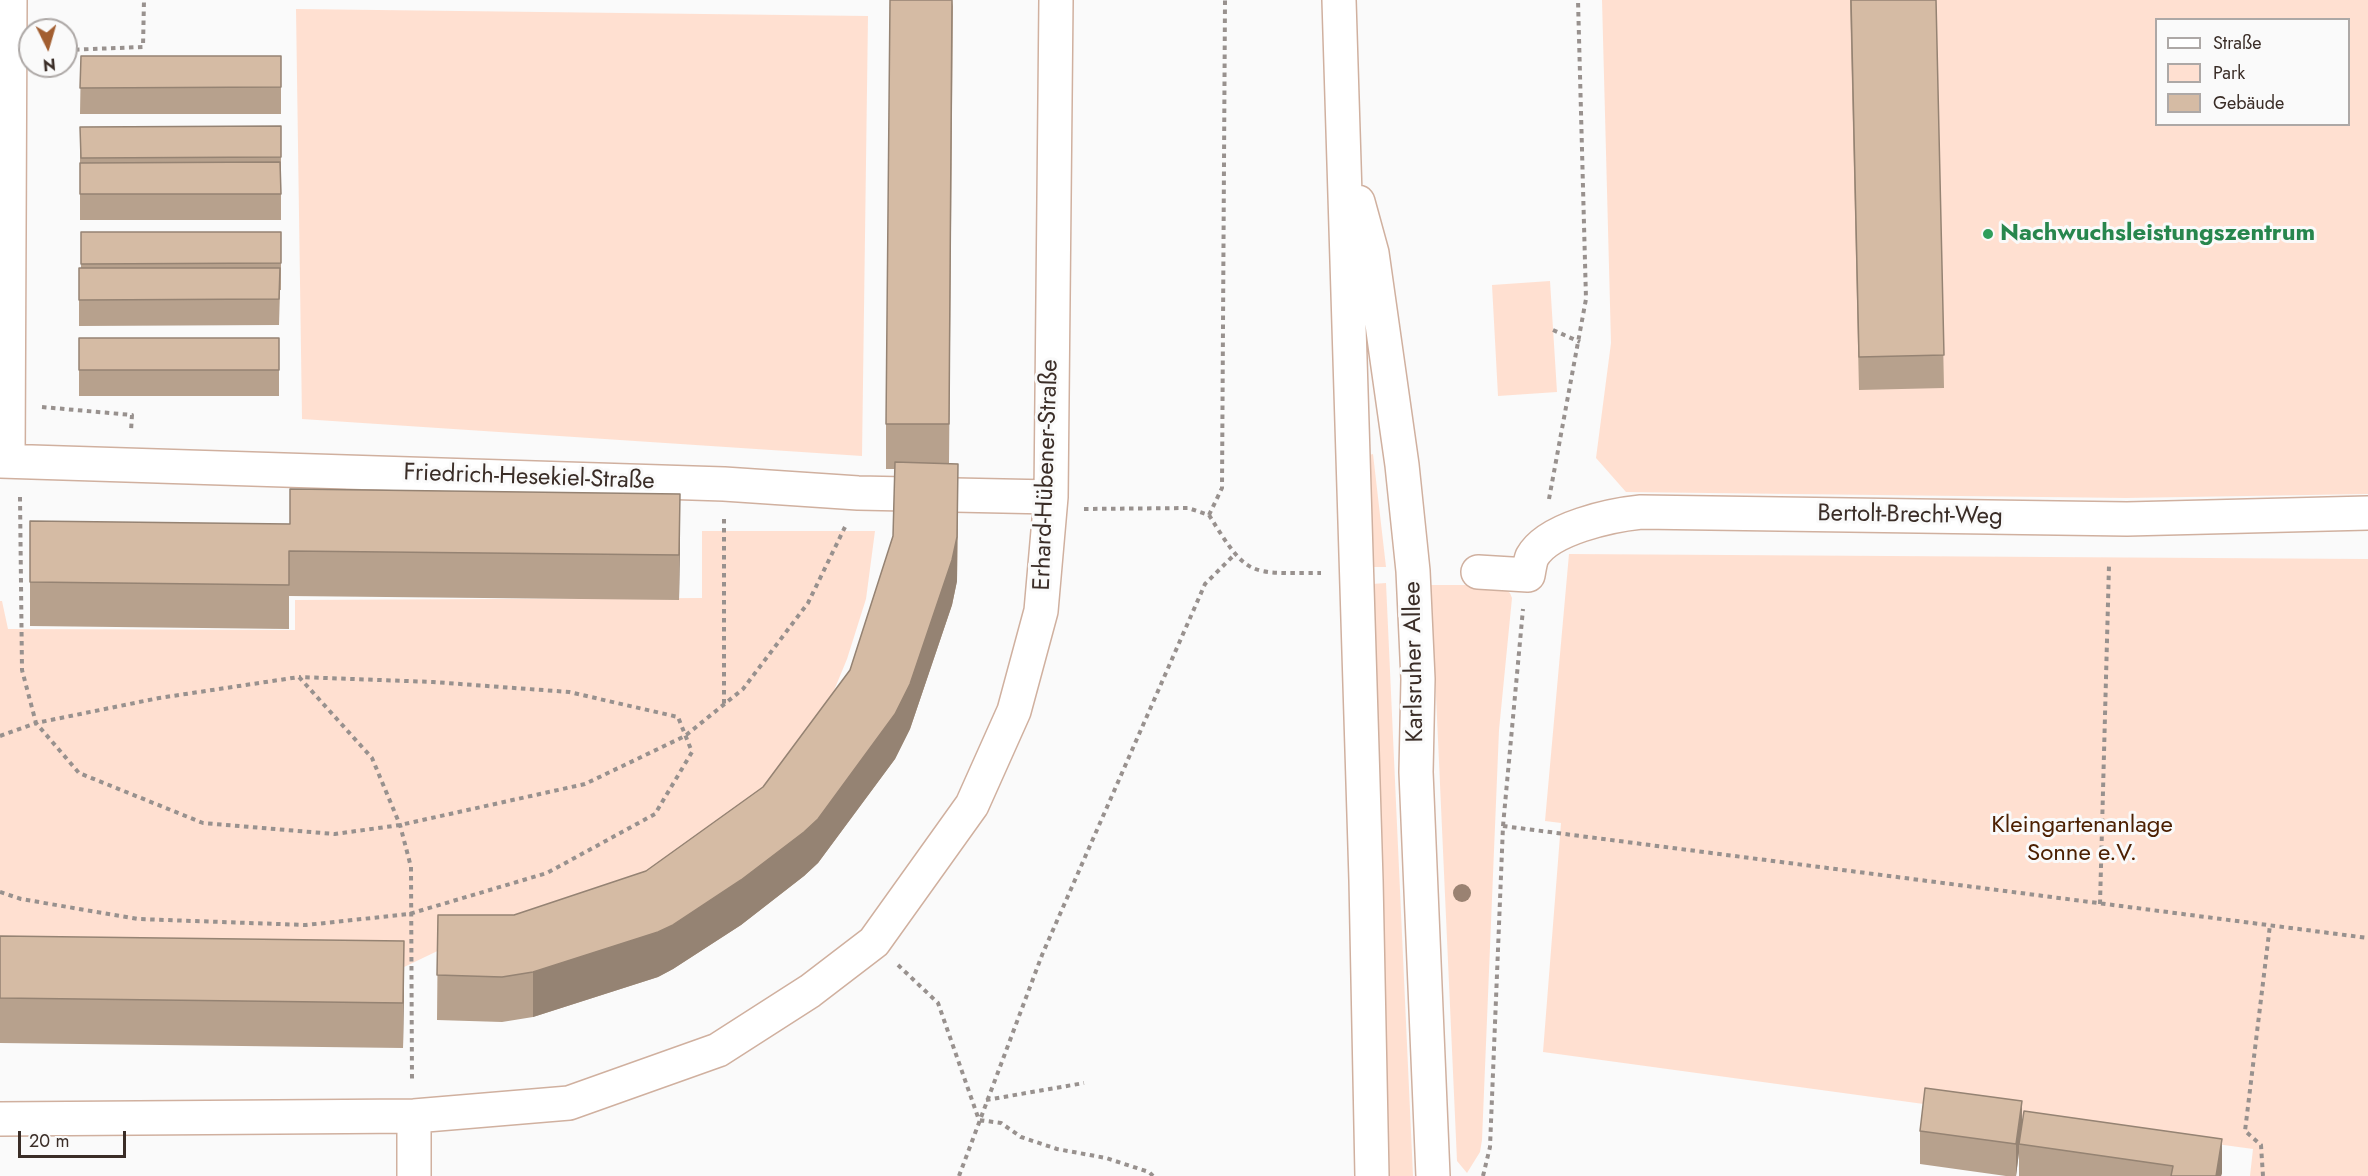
<!DOCTYPE html>
<html>
<head>
<meta charset="utf-8">
<style>
  body { margin:0 }
  #map { position:relative; width:2368px; height:1176px; overflow:hidden; background:#fafafa; font-family:Jost,sans-serif }
  canvas { display:block }
  .legend { position:absolute; left:2155px; top:18px; width:195px; height:108px; box-sizing:border-box; background:#fafafa; border:2px solid #ada8a6; margin:0; padding:8px 10px; list-style:none; font-size:18px; color:#3a2d27 }
  .legend li { display:flex; align-items:center; gap:12px; height:30px }
  .legend b { width:30px; border:2px solid #ada8a6 }
  .north { position:absolute; left:18px; top:18px; width:60px; height:60px; box-sizing:border-box; background:#fafafa; border:2px solid #ada8a6; border-radius:50%; rotate:175deg; font-size:16px; font-weight:700; line-height:24px; text-align:center; color:#3a2d27 }
  .north::after { content:''; display:block; margin:auto; width:21px; height:27px; background:#a25e30; clip-path:polygon(50% 0,100% 100%,50% 72%,0 100%) }
  .scale { position:absolute; left:18px; top:1131px; width:108px; height:27px; box-sizing:border-box; border:3px solid #3a2d27; border-top:0; padding-left:8px; font-size:18px; line-height:21px; white-space:nowrap; color:#3a2d27; -webkit-text-stroke:4px #fafafa; paint-order:stroke }
</style>
</head>
<body>
<div id="map">
<canvas width="2368" height="1176"></canvas>
<ul class="legend">
<li><b style="height:8px;background:#fff"></b>Straße</li>
<li><b style="height:16px;background:#ffe0d1"></b>Park</li>
<li><b style="height:16px;background:#d5bba4"></b>Gebäude</li>
</ul>
<div class="north">N</div>
<div class="scale">20 m</div>
</div>
<script>
const ctx = document.querySelector('canvas').getContext('2d');
ctx.lineJoin = 'round';
function paint(path, color) {
  ctx.fillStyle = color;
  ctx.fill(path, 'evenodd');
}
function trace(path, color, width, dash) {
  ctx.strokeStyle = color;
  ctx.lineWidth = width;
  ctx.lineCap = dash ? 'butt' : 'round';
  ctx.setLineDash(dash || []);
  ctx.stroke(path);
}
function label(font, color, halo, rows, align = 'center') {
  ctx.font = font + ' Jost,sans-serif';
  ctx.lineWidth = 6;
  ctx.setLineDash([]);
  ctx.textBaseline = 'middle';
  ctx.strokeStyle = halo;
  ctx.fillStyle = color;
  for (const [text, x, y, turn = 0] of rows) {
    ctx.save();
    ctx.translate(x, y);
    ctx.rotate((+turn || 0) * Math.PI / 180);
    ctx.textAlign = isNaN(turn) ? turn : align;
    if (halo) ctx.strokeText(text, 0, 0);
    ctx.fillText(text, 0, 0);
    ctx.restore();
  }
}
const green = new Path2D(`
  M1602,0H2368V494L2126,498L1626,492L1596,458L1611,343ZM2156,20H2348V124H2156Z
  M296,9L868,16L862,456L302,419Z
  M1550,281L1557,392L1498,396L1492,285Z
  M1373,454L1386,567H1371L1365,456Z
  M702,531H875L866,599L847,659L821,722L750,820L638,900L452,944L400,969L0,964V601H2L8,629L295,630V600L702,598Z
  M1569,554L2368,559V1176H2250L2253,1149L1543,1052L1561,823L1545,821Z
  M1386,583L1413,1176H1383L1372,584Z
  M1431,585H1499L1510,593L1512,598L1499,730L1482,1140L1480,1152L1467,1173L1457,1161Z`);
const path = new Path2D(`
  M66,50L143,47L144,0
  M1553,330L1580,342
  M42,407L132,415L131,431
  M20,497L22,670L36,723L159,698L299,677L372,758L400,825L411,867L412,1082
  M1549,499L1586,299L1578,0
  M1084,509L1188,508L1209,515C1248,578 1248,573 1321,573
  M1209,515L1222,488L1225,0
  M724,519V704
  M0,736L36,723L79,773L203,823L335,834L400,825L585,784L685,736L743,689L808,603L845,527
  M1503,826L2368,938
  M0,892L21,899L138,919L306,925L409,914L547,873L655,814L692,752L678,717L569,692L433,682L299,677
  M2100,904L2109,565
  M898,965L938,1003L979,1120L1001,1123L1021,1137L1057,1149L1106,1158L1149,1172L1153,1176
  M986,1100L1084,1083
  M959,1176L1042,955L1205,584L1234,555
  M1483,1176L1490,1147L1503,826L1523,609
  M2263,1176L2261,1145L2245,1131L2270,925`);
const minor = new Path2D(`
  M1339,0L1366,880L1372,1176
  M1358,202L1372,253L1402,465L1413,571L1418,679L1416,772L1433,1176
  M0,461L724,484L858,493L1051,497
  M8,461L10,0
  M1478,572L1528,575C1529,570 1530,562 1532,557C1548,528 1612,515 1641,512L2127,519L2368,513
  M414,1116V1176
  M0,1119L414,1116L569,1103L718,1050L810,991L874,942L972,805L1014,711L1041,611L1051,497L1056,0`);
const trees = [
  [1462,893]
];
const wall = new Path2D(`
  M953,0L949,463L958,508L957,581L952,605L910,729L895,759L818,863L804,876L741,925L673,969L658,977L533,1017L502,1022L437,1020L438,915H514L646,871L763,787L850,670L893,536L895,469H886V424Z
  M1850,0H1936L1944,388L1859,390Z
  M81,56H281V114H80Z
  M281,126V220H80V127Z
  M81,232H281V290H280L279,325L79,326V268H81Z
  M79,338H279V396H79Z
  M30,521L680,539L679,600L289,596V629L30,626Z
  M0,936L404,986L403,1048L0,1043Z
  M2022,1129L2222,1173L2221,1176H2019V1152L2016,1176H2006L1920,1164V1131Z`);
const shadedWall = new Path2D(`
  M958,464L957,581L952,605L910,729L895,759L818,863L804,876L741,925L673,969L658,977L533,1017V972L741,880Z
  M680,494V539L679,600V555Z
  M404,941V986L403,1048V1003Z
  M2022,1101V1135L2019,1144V1152L2016,1176V1144Z
  M2222,1139V1173L2221,1176H2216Z`);
const building = new Path2D(`
  M890,0H952L949,424H886Z
  M1851,0H1936L1944,355L1859,357Z
  M81,56H281V87L80,88Z
  M281,126V157L81,158L80,127Z
  M280,162L281,194H80V163Z
  M81,232H281V263L81,264Z
  M79,268H280L279,299L79,300Z
  M79,338H279V370H79Z
  M895,462L958,464L957,537L952,560L910,684L895,714L818,819L804,832L741,880L673,925L658,932L533,972L502,977L437,975L438,915H514L646,871L763,787L850,670L893,536Z
  M290,489L680,494L679,555L289,551V585L30,582V521L290,524Z
  M0,936L404,941L403,1003L0,998Z
  M1925,1088L2022,1101L2016,1144L1920,1131Z
  M2024,1111L2222,1139L2216,1176H2171L2173,1166L2019,1144Z`);
const markers = [
  [1988,234,6,"#2e9e5b"]
];
const leisureNames = [
  ["Nachwuchsleistungszentrum",2000,234]
];
const streetNames = [
  ["Erhard-Hübener-Straße",1047,475,-88],
  ["Friedrich-Hesekiel-Straße",529,478,2],
  ["Bertolt-Brecht-Weg",1910,516,1],
  ["Karlsruher Allee",1415,662,-91]
];
const parkNames = [
  ["Kleingartenanlage",2082,826],
  ["Sonne e.V.",2082,854]
];
paint(green, '#ffe0d1');
trace(minor, '#d0b09f', 36);
trace(path, '#98918e', 4, [4.5, 4.5]);
trace(minor, '#fff', 33);
ctx.fillStyle = '#9a8272';
for (const [x, y] of trees) {
  ctx.beginPath();
  ctx.arc(x, y, 9, 0, 2 * Math.PI);
  ctx.fill();
}
paint(wall, '#b7a18d');
paint(shadedWall, '#958373');
paint(building, '#d5bba4');
trace(building, '#958373', 1.5);
for (const [x, y, r, color] of markers) {
  const dot = new Path2D();
  dot.arc(x, y, r, 0, 2 * Math.PI);
  ctx.fillStyle = color;
  ctx.fill(dot);
  trace(dot, '#fafafa', 2);
}
label('bold 24px', '#27864d', '#fafafa', leisureNames, 'left');
label('24px', '#3a2d27', '#fafafa', streetNames);
label('24px', '#4c2002', '#fafafa', parkNames);
</script>
</body>
</html>
